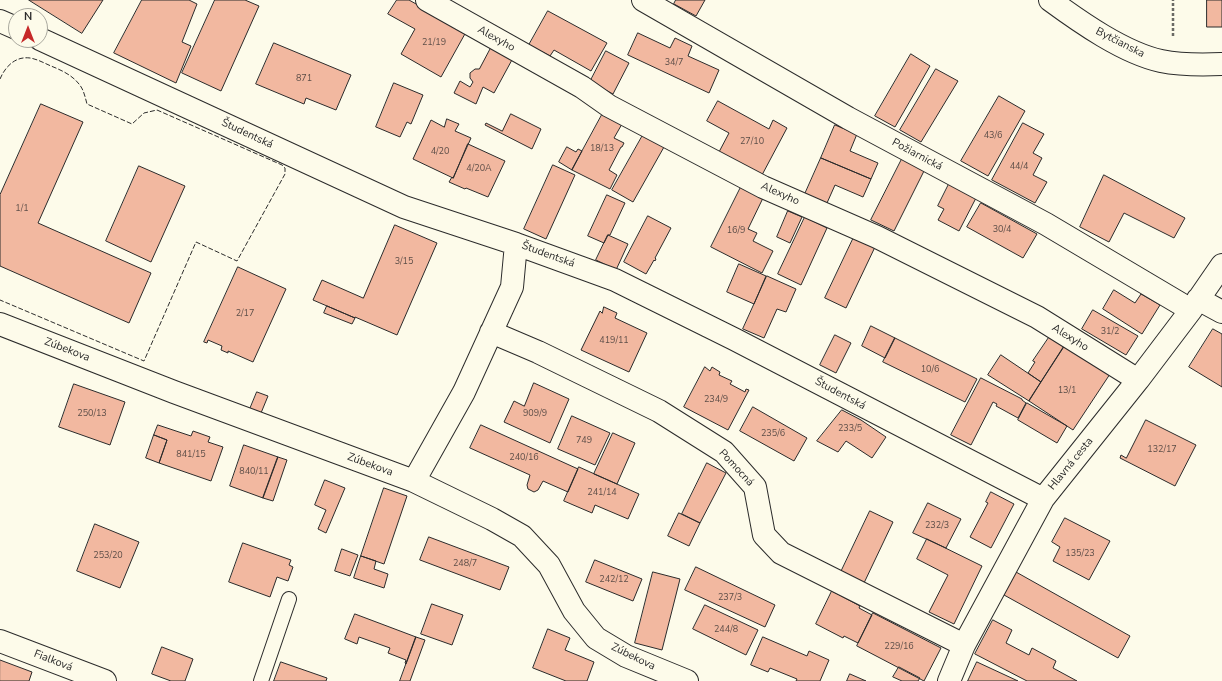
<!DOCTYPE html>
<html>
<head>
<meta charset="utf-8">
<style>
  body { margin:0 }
  #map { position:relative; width:1222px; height:681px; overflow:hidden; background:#fdfbea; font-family:"Nunito Sans",sans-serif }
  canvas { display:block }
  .north { position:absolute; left:8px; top:8px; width:40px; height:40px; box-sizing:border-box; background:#fdfbea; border:1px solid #a9a89e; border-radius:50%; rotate:0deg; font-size:11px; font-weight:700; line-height:16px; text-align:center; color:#2b2b2b }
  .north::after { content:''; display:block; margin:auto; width:14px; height:18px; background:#c62828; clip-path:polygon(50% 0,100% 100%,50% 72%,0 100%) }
</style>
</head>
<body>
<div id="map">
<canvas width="1222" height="681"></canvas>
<div class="north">N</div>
</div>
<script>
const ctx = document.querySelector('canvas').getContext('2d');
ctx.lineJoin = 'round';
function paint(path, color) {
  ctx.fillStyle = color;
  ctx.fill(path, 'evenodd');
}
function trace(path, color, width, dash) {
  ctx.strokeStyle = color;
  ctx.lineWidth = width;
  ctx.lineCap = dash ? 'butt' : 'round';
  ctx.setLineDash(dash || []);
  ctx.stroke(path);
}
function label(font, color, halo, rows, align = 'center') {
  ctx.font = font + ' "Nunito Sans",sans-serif';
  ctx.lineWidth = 3;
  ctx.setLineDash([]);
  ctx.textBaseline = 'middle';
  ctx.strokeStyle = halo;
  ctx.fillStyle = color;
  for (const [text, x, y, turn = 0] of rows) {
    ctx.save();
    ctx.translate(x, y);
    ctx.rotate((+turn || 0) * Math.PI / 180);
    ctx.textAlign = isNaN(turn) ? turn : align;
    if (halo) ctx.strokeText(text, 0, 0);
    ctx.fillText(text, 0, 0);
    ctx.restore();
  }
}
const building = new Path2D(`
  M29,0H103L82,33Z
  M142,0H189L197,4L182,42L191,46L176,83L114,53Z
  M215,0H245L259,6L221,91L182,73Z
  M397,0H409L466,32L441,77L401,54L415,29L388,14Z
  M676,0H705L696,16L674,4Z
  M1207,0H1222V27H1207Z
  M548,11L607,43L591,71L554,50L550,56L529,45Z
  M638,33L670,48L675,38L692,46L688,56L719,70L709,93L628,55Z
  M274,43L351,75L336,110L306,98L304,104L256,84Z
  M492,46L513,58L494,93L483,87L476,104L454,93L460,81L470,87L473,82L470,78V73L475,69H479Z
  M606,51L629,63L613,94L590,82Z
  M911,54L930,66L895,127L875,116Z
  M936,69L958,81L921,142L900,130Z
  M394,83L423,95L411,124L407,122L400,137L376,127Z
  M999,96L1025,111L988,176L961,161Z
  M718,101L769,129L773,120L787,128L762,175L719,152L729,133L707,121Z
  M41,104L83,122L38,223L151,273L129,323L0,266V195Z
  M603,113L622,124L614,138L624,143L622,147H621L609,170L617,175L610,189L572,170Z
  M511,114L541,129L532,149L485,125L486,123L502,131Z
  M447,119L459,124L455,131L471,138L453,178L413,159L431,120L444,127Z
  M1023,123L1044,134L1033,153L1042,158L1033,175L1047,182L1035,203L992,180Z
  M835,125L857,134L850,151L878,163L871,179L821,158Z
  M643,135L664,147L633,202L612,190Z
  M468,144L505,161L488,197L466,188L465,189L449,182L452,177L453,178Z
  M567,147L576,152L578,149L582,151L572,170L559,162Z
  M903,157L925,169L894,231L871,220Z
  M821,158L871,179L863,197L835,185L827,203L805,194Z
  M553,165L575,175L546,239L524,229Z
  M139,166L185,186L151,262L106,241Z
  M1104,175L1185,218L1174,238L1124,213L1109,242L1080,227Z
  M949,184L976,198L959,231L938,220L944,209L938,206Z
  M741,187L763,198L748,229L757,233L753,241L773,251L762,273L711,247Z
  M607,195L625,203L610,235H608L604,243L588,236Z
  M981,203L1037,234L1023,258L967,227Z
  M788,211L802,217L790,243L777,237Z
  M648,216L671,228L655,258L656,259L655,261L654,260L646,274L624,262Z
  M805,217L827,228L801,285L778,274Z
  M395,225L437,243L397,335L355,317V318L313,300L322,280L363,298Z
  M608,235L628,244L616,270L596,260Z
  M854,237L875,247L846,308L825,298Z
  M739,264L766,276L754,304L727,292Z
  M238,267L286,289L253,362L228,351V353L221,350L222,346L208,340L207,343L204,342Z
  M767,276L796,289L786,312L777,309L764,338L743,329Z
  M1114,290L1135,303L1141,294L1160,305L1142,334L1103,309Z
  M327,306L355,318L352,324L324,313Z
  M604,307L617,313L615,318L647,333L629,372L581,350L600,311L602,313Z
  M1093,310L1138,336L1126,355L1082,329Z
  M871,326L895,338L885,358L862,346Z
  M1213,329L1222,334V387L1189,367Z
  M835,335L851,343L836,373L820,365Z
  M1050,336L1065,345L1041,382L1028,373L1035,362L1033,361Z
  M895,338L977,379L965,402L883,362Z
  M1065,345L1110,374L1073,430L1029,401Z
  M1001,355L1041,382L1029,401L988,375Z
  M705,367L710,371L712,367L720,372L719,375L732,381L730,384L745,392L746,389L749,390L728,430L684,407Z
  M981,378L1022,399V400L1026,403L1018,418L996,406L997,404L993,402L971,445L951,435Z
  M534,383L569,399L550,443L504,422L514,401L524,406Z
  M74,384L125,402L110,445L59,427Z
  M257,392L268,396L261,413L250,409Z
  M1027,403L1067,426L1057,443L1018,420Z
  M753,407L807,438L794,461L740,431Z
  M842,410L861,420L886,437L872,458L846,441L838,452L817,441Z
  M572,416L610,433L595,465L558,449Z
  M1146,420L1196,445L1175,486L1120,458L1121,455L1126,458Z
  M158,425L191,436L193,431L210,437L208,442L223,447L211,481L159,463L167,440L154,435Z
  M481,425L578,469L568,492L543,481L538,490L534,492L528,489L527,485L530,475L470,448Z
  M613,433L635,443L617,484L594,474Z
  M154,435L167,440L159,463L146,458Z
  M244,445L278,457L263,498L230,486Z
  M278,457L287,460L273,501L263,498Z
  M707,463L726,473L700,523L682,514Z
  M579,467L639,494L628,519L595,505L592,513L564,501Z
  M325,480L345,488L326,533L318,529L326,510L315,505Z
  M384,488L407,496L384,564L361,556Z
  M991,492L1014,504L991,548L970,537L988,503L986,502Z
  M928,503L961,519L946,548L913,533Z
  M870,511L893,522L864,583L841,572Z
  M679,513L700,523L689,546L668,536Z
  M1065,518L1110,541L1089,580L1053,561L1060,547L1052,542Z
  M95,524L139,542L120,588L77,571Z
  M429,537L509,567L500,590L420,560Z
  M927,539L982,566L954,624L929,612L948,575L917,559Z
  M243,543L291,560L289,565L293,567L288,581L277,577L270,597L229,582Z
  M342,549L358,555L350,576L335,571Z
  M361,556L376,561L374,569L388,574L384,588L354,578Z
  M595,560L642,579L633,601L586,582Z
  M696,567L775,605L765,627L685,590Z
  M653,572L680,579L662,650L635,643Z
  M1016,572L1130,636L1118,658L1004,595Z
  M832,591L860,606L859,608L872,615L858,643L844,636L843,638L816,624Z
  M432,604L463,615L452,645L421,634Z
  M705,605L758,630L746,655L693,629Z
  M873,613L941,648L924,681L857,646Z
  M355,614L416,637L406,664L405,663L406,660L388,653L390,648L359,637L357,644L345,639Z
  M993,620L1012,630L1006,643L1029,655L1032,648L1056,661L1053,668L1077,681H1027L975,654Z
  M548,629L570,638L565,650L594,662L587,681H566L533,668Z
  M416,637L425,640L410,681H400Z
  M763,637L807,656L809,651L829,660L820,681H796L797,679L770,668L768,672L751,665Z
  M162,647L193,659L185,681H171L152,674Z
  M0,660L32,672L29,681H0Z
  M281,662L327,678L326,681H274Z
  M977,662L1018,681H968Z
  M899,667L920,678L918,681H902L893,677Z
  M850,674L866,681H847Z`);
const path = new Path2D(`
  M1173,36V0`);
const service = new Path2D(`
  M261,681L289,599`);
const minor = new Path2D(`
  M427,0L582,87L609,106L763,187L877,237L1037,317L1138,380
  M643,0L848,118L1046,224L1191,310
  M0,21L16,28
  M40,39L404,207L516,244L615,280L734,339L1043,499
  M1198,299L1222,312
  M0,324L174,392L414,481L492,519L522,536L549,565L574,611L596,638L626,656L687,681
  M491,332L538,352L659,411L724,452L755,487L764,535L781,553L964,645
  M414,481L464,392L512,287L516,244
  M0,641L105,681
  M949,681L964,645L1043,499L1138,380L1191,310L1222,265`);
const secondary = new Path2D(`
  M1050,0C1080,22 1124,53 1161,61C1181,65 1201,65 1222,64`);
const fence = new Path2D(`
  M0,79C5,67 15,56 30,58C37,59 44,63 51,66C61,70 72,75 79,84C84,90 85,97 87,104L132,124L144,113L157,110L282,165L285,168V174L237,261L196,242L144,361L0,300`);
const numberNames = [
  ["21/19",434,43],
  ["34/7",674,63],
  ["871",304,79],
  ["43/6",993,136],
  ["27/10",752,142],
  ["18/13",602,149],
  ["4/20",440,152],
  ["44/4",1019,167],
  ["4/20A",479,169],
  ["1/1",22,209],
  ["30/4",1002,230],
  ["16/9",736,231],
  ["3/15",404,262],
  ["2/17",245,314],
  ["31/2",1110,332],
  ["419/11",614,341],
  ["10/6",930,370],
  ["13/1",1067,391],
  ["234/9",716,400],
  ["250/13",92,414],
  ["909/9",535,414],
  ["233/5",850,429],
  ["235/6",773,434],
  ["749",584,441],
  ["132/17",1162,450],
  ["841/15",191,455],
  ["240/16",524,458],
  ["840/11",254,472],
  ["241/14",602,493],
  ["232/3",937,526],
  ["135/23",1080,554],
  ["253/20",108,556],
  ["248/7",465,564],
  ["242/12",614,580],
  ["237/3",730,598],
  ["244/8",726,630],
  ["229/16",899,647]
];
const streetNames = [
  ["Alexyho",496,39,29],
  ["Bytčianska",1120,43,27],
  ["Študentská",247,134,25],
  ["Požiarnická",917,155,28],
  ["Alexyho",780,194,24],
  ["Študentská",548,255,20],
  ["Alexyho",1070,338,32],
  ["Zúbekova",67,350,21],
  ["Študentská",840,394,28],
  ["Hlavná cesta",1071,464,-51],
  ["Zúbekova",370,465,20],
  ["Pomocná",736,468,47],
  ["Zúbekova",633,657,26],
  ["Fialková",53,661,21]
];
paint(building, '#f2b8a0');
trace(building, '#2b2b2b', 1);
trace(service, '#2b2b2b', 16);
trace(minor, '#2b2b2b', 24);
trace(secondary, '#2b2b2b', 24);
trace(path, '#6a6964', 2.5, [3, 2]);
trace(service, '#fdfbea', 14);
trace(minor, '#fdfbea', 22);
trace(secondary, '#fdfbea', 22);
trace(fence, '#2b2b2b', 1, [5, 2]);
label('9px', '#5d4e48', null, numberNames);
label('11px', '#2b2b2b', '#fdfbea', streetNames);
</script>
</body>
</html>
